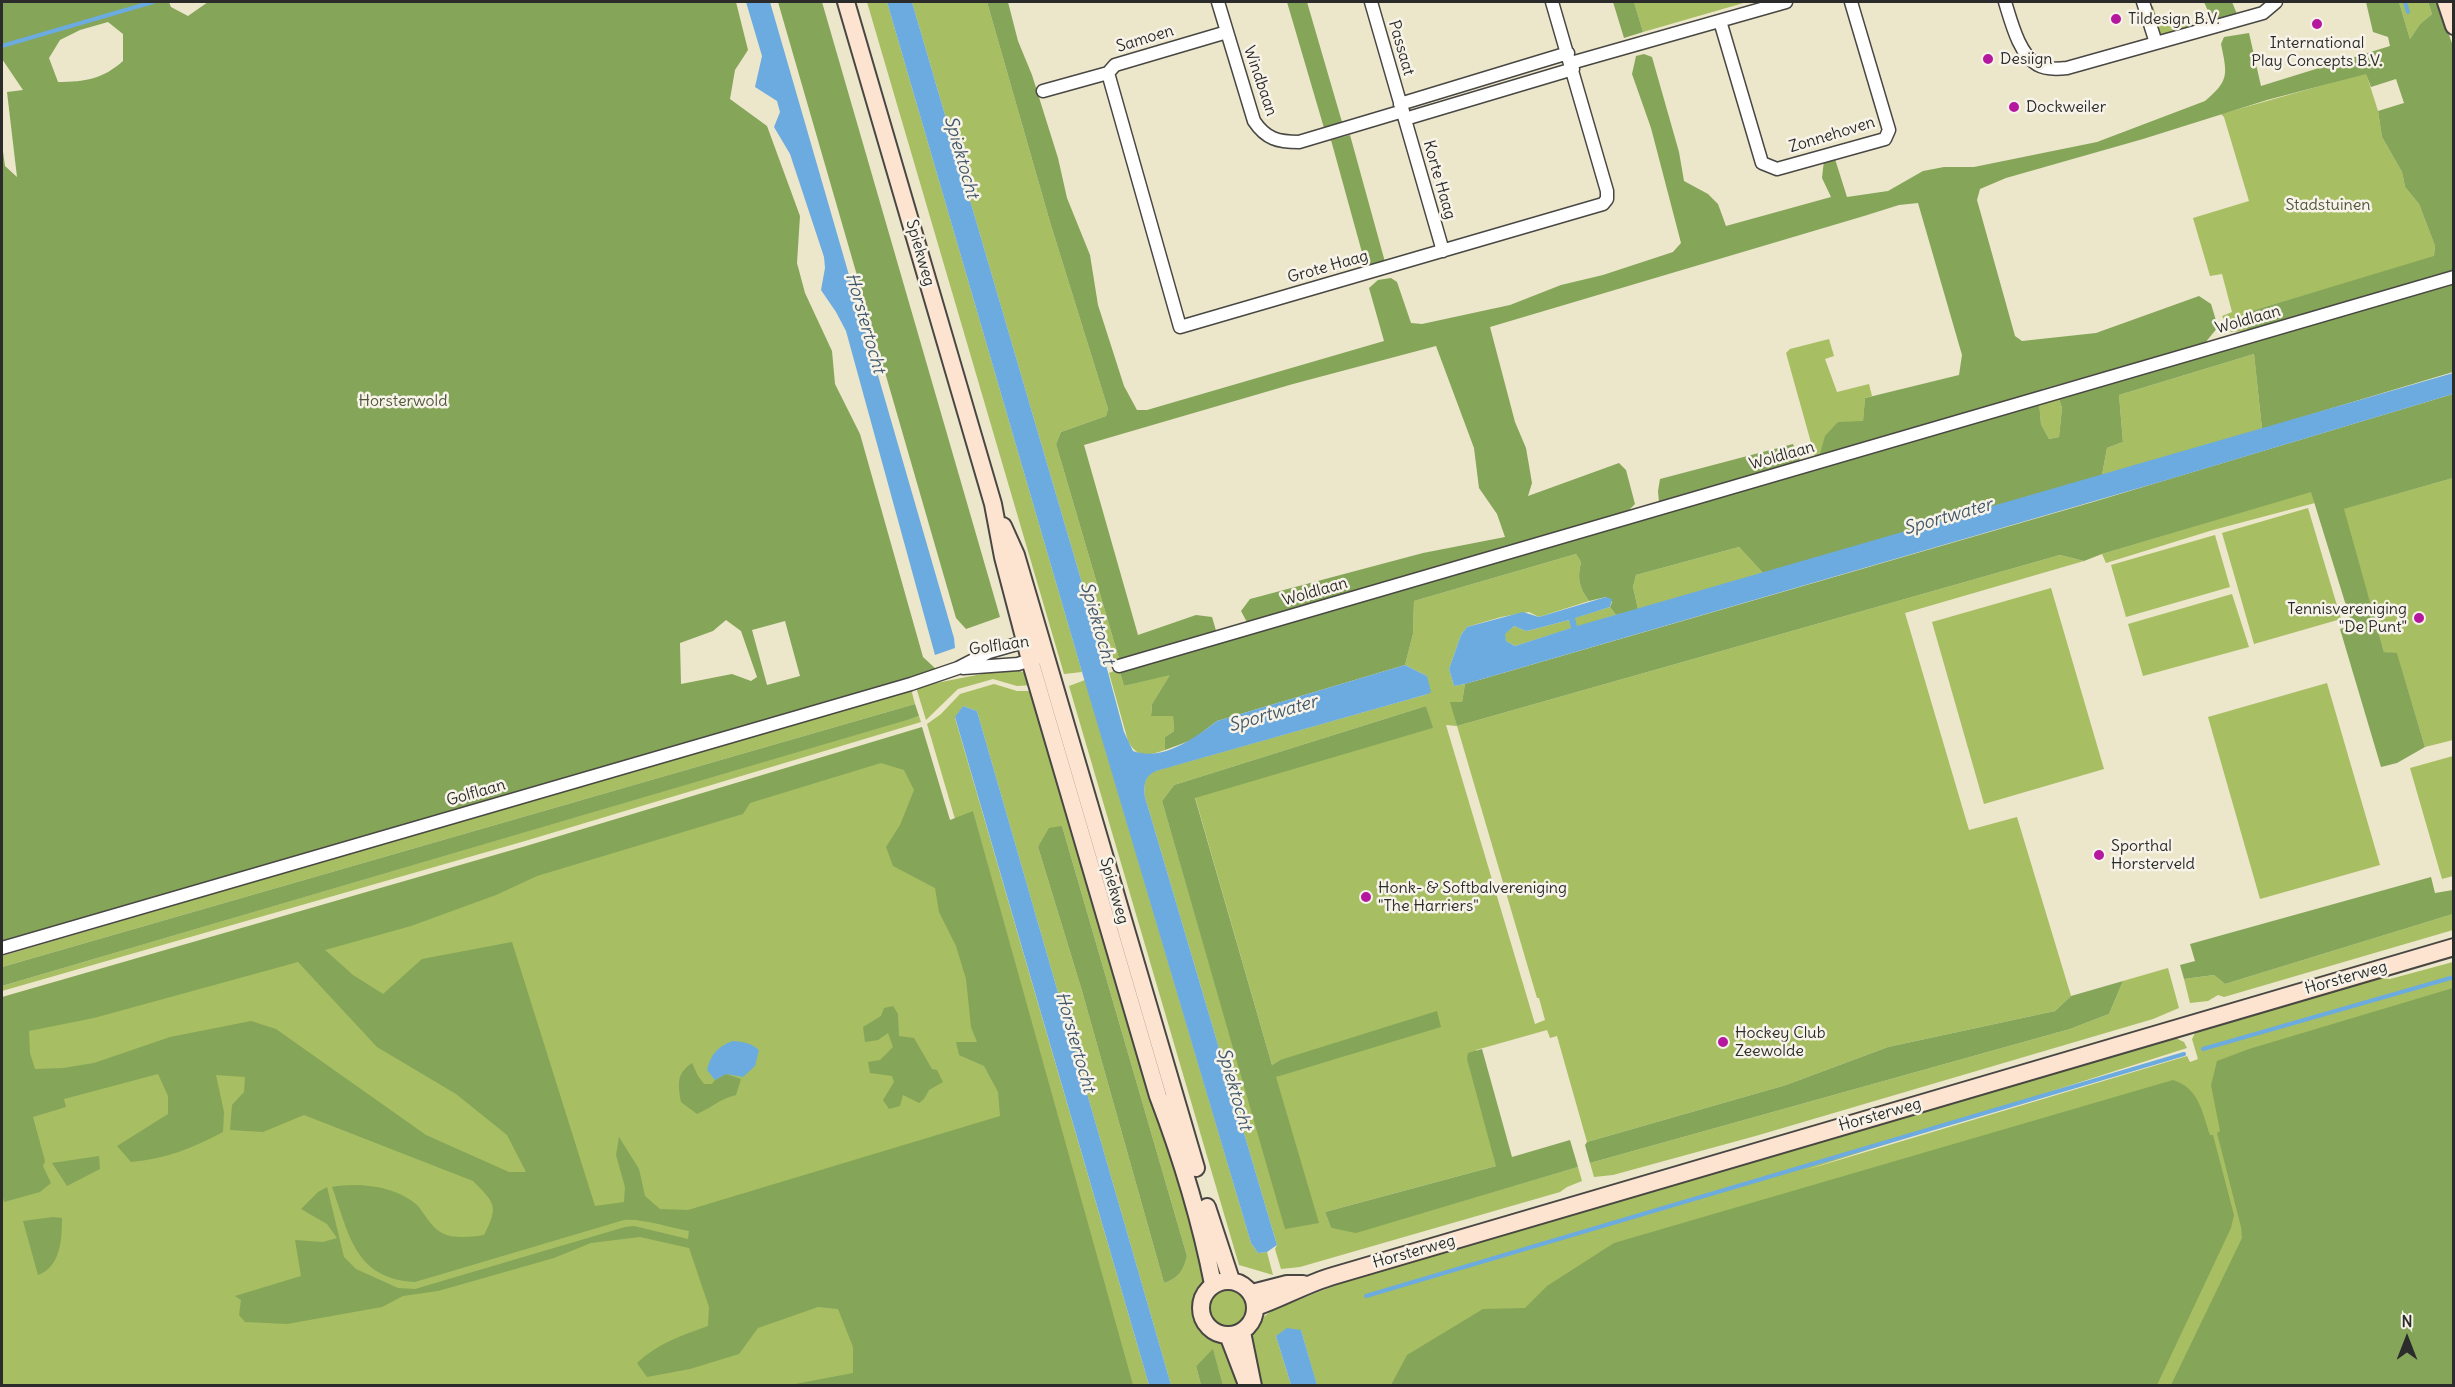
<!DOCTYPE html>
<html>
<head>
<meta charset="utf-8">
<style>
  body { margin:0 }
  #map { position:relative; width:2455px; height:1387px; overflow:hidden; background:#ece6cb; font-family:Delius,sans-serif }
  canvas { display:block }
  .frame { position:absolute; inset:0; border:3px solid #2b2b2b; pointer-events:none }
  .north { position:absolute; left:2377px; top:1309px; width:60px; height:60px; -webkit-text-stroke:4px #f7f3e8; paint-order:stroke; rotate:0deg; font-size:16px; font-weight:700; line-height:24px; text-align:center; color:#2b2b2b }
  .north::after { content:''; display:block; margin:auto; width:21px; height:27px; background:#2b2b2b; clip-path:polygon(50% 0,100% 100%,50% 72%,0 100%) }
</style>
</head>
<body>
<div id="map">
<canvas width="2455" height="1387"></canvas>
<div class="frame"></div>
<div class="north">N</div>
</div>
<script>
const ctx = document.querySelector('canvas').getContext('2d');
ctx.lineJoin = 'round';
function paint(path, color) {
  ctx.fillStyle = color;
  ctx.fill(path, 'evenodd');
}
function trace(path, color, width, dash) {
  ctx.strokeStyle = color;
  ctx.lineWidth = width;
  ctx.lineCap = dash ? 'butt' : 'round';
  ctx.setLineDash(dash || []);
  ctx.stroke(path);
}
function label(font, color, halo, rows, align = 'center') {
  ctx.font = font + ' Delius,sans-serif';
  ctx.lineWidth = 5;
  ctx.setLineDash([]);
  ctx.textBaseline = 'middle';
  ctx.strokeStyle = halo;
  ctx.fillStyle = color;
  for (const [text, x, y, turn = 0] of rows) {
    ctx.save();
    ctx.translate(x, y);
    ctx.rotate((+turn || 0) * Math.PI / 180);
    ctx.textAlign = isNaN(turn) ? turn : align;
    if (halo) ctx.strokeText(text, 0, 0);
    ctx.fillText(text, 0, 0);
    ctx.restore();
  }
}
const green = new Path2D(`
  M867,2H887L1082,672L1064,674Z
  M912,2H987L1050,222L1108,409L1106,416L1061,432L1056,444L1120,662L1106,665Z
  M1634,2H1747L1643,32Z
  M2399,2H2428L2432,14L2420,24L2410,39Z
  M2150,6H2153L2159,25L2173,21L2174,26L2192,22L2193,27L2163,35L2159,33Z
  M2366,73L2378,111L2382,137L2402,172L2405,187L2419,204L2435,246L2434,257L2248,312L2244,322L2247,331L2231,332L2222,316L2232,312L2222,274L2210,276L2193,218L2249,201L2224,117L2221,114Z
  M1829,339L1834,356L1825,359L1837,392L1869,384L1872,396L1865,398L1863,422H1838L1831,454L1815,457L1786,353L1790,349Z
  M2254,354L2262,429L2102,475L2107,448L2123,442L2119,395Z
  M2058,396L2062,408L2059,437L2049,439L2041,424L2039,402Z
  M2453,478V740L2425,747L2397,654L2384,652L2343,509Z
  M2312,491L2315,503L2213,530L2106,563L2102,554Z
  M2308,508L2341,619L2254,644L2222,533Z
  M2215,535L2230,587L2126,617L2111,565Z
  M1739,547L1763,573L1638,609L1633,587L1636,575Z
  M1576,554L1581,562C1577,579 1579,587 1589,601L1539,617L1529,612L1501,617L1467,627L1461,635L1449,669L1454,686L1465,684L1462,702H1451L1457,726L2060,555L2084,561L1905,613L1969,830L2017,817L2071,996L2055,1011L1888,1047L1786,1085L1587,1142L1557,1036L1550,1038L1547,1030L1476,1050L1507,1163L1325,1212L1331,1228L1357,1232L1578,1167L1582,1181L1567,1187L1560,1192L1300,1267L1281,1269L1275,1249L1277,1245L1145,797C1144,784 1144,777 1155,771L1428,694L1427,676L1405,665L1413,634L1414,601ZM1426,706L1432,728L1195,797L1272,1065L1280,1060L1286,1073L1275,1077L1318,1223L1258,1132L1162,801L1174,785ZM1446,725L1457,726L1537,998H1539L1545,1020L1535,1024Z
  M2051,588L2104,769L1984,804L1932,622Z
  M2232,594L2249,647L2143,676L2128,624Z
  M1610,607L1616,615L1577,627L1574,618Z
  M1569,620L1572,628L1515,646L1506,641L1504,634L1514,626L1526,631L1531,630Z
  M1007,669C1021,670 1028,671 1033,685L1017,686L993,679L958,689L926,720L916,687Z
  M1119,669L1124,686L1171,674L1152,704L1151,715H1173L1174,731L1165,737V750C1148,756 1138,759 1128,741L1109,673Z
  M1085,680L1251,1243L1258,1253L1267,1252L1273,1275L1239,1265L1069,686Z
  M2327,683L2380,865L2260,899L2208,717Z
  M994,684L1017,691H1031L1180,1167L1206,1280L1195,1300V1315L1202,1328L1223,1344L1239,1385H1223L1213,1350L1196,1366L1201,1385H1171L977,711L963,706L955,718L1149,1385L2,1386V1020L886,759L905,762L939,796L950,820L1108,1299L973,812L955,819L927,724L941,714L960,694ZM1062,826L1187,1256C1184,1270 1178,1279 1164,1283L1082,991L1038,847Z
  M911,689L915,704L2,967V956Z
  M919,716L921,722L525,841L2,991V986Z
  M2453,756V876L2442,879L2410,768Z
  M2453,914V930L2224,997L2218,995L2208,1001L2190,1003L2184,979L2214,975L2225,984Z
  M2453,962V1385L1317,1386L1301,1330L1276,1336L1291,1385L1262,1386C1252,1354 1240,1329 1275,1309L1374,1270L2171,1036L2184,1042L2187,1048L1802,1171L2187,1056L2190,1062L2198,1059L2192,1039L2197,1029L2372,978L2390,979Z
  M2168,968L2179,1008L2153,1019L1759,1135L1613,1175L1594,1177L1590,1163L2070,1029L2109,1014L2123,981Z
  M1207 1306a20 20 0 1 1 40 0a20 20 0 1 1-40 0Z`);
const forest = new Path2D(`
  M2,2H169L171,7L188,16L208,2H736L748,50L735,70L730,99L767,126L800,216L797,263L805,293L832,351L835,384L860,434L923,657L937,670L2,942V144L5,166L17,177L7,92L23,90L2,59ZM108,22L123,34V61C103,79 85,82 58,82L49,58L60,40L80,30ZM726,620L741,631L757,677L751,681L732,674L681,684L680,643L713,631ZM785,621L800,676L767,685L752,630Z
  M778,2H822L1000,617L966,629L956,618Z
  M987,2H1008L1018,41L1032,75L1058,158L1067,198L1090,255L1098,305L1124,386L1137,410H1147L1384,341L1369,288L1378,280L1391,278L1397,282L1411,323L1422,324L1510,305L1561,285L1603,275L1673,252L1681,243L1651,128L1632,74L1636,56L1644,54L1652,57L1679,152L1684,181L1708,194L1718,204L1726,226L1831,197L1822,178L1824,160L1835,159L1847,197L1888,191L1923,171L1944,167H1974L2097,142L2205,101C2230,80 2227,74 2221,44L2224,37L2249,33L2261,86L2390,46L2388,37L2373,32L2366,2H2399L2410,39L2420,24L2432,14L2428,2H2437L2453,46V270L2247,331L2244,317L2248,312L2434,256L2435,246L2419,204L2405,187L2402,172L2382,137L2378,111L2404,103L2396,79L2371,87L2366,74L2267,100L2143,139L2006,178L1980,189L1977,200L2015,336L2022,341L2096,333L2199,296L2211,304L2218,327L2205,343L2043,389L2029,396L1831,454H1820L1825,436L1838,422L1863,421L1865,398L1959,375L1962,355L1918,203L1899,205L1864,216L1490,327L1515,422L1526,448L1532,483L1528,496L1619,463L1626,470L1635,504L1626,513L1471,560L1418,572L1248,624L1241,611L1250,599L1423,553L1505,537L1497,514L1479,488L1474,448L1436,346L1293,384L1084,445L1138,635L1196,615L1212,617L1217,634L1120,662L1056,444L1061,432L1106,416L1108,409L1050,222Z
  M1287,2H1307L1342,122L1324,128Z
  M1613,2H1634L1643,32L1624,38Z
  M2204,2H2232L2237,14L2206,23L2208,11Z
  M1350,135L1385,262L1366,267L1331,140Z
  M2453,280V372L2262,429L2254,354L2119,395L2123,442L2107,448L2102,475L1763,573L1739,547L1636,575L1633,587L1638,609L1616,615L1610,607L1612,602L1606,597L1589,601C1579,587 1577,579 1581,562L1576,554L1414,601L1413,634L1405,665L1217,721L1192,740L1165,750V737L1174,731L1173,716H1151L1152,704L1170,675L1124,686L1119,669L2039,402L2041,424L2049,439L2059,437L2062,408L2058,396Z
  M2453,394V478L2344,509L2384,652L2397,653L2425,747L2397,763L2381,767L2340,629L2352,625L2311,492L2102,554L2084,561L2060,555L1457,726L1450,702H1462L1465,684L2093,502Z
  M1793,444L1800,460L1794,466L1659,503L1658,491L1660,479Z
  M915,704L919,716L907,720L2,986V967Z
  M1426,706L1433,728L1195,798L1272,1065L1280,1060L1437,1011L1441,1027L1276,1077L1319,1223L1285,1229L1162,801L1174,785Z
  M922,727L950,820L973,811L1133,1385H790L853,1373V1347L838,1309L818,1307L758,1328L739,1354L690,1369L647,1377L637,1363C657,1344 682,1335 708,1326L709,1307L689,1248L640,1237L591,1243L554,1258L438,1291L403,1296L382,1307L287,1324L245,1322L239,1315L241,1300L235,1296L301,1276L295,1240L323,1242L337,1238L327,1224L301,1209L318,1192L327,1187L344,1257L356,1269L398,1288L415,1289L625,1227L634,1226L688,1239L689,1231C671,1228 641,1218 624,1220L415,1282C354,1279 349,1233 332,1187C358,1182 396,1186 417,1205C424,1213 432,1228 442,1233C453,1239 472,1237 484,1235C499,1206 495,1203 473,1181L304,1115L263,1132L230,1130L232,1105L244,1092L245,1077L216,1075L224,1112L223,1132C193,1148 165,1159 131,1162L117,1146L168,1114V1096L158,1074L64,1099L66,1107L33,1117L45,1161L43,1166L51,1183L40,1192L4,1202L2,1193V997L526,846ZM881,763L904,770L914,790L900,825L886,847L893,866L935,888L939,912L956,946L966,979L971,1027L977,1042H956L959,1055L984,1066L998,1092L1000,1116L688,1210L660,1209L645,1196L639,1169L619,1137L616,1155L625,1187L624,1202L595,1206L512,942L422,959L383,994L353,975L325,950L411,926L496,895L537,876L743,814L750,803ZM298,962L377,1047L456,1094L507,1135L526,1172H509L426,1135L276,1029L251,1021L170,1037L94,1063L63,1068L35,1069L30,1053L29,1031L94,1018Z
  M1062,826L1187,1256C1184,1270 1178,1279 1164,1283L1082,991L1038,847L1049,828Z
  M2431,877L2435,893L2453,890V914L2225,984L2214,975L2184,979L2180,965L2195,961L2190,944Z
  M2123,981L2109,1014L2070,1029L1590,1163L1585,1145L1587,1142L1786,1085L1888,1047L2055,1011L2071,996Z
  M2453,988V1385H2171L2242,1238L2241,1227L2217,1133L2220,1131L2211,1085L2217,1061L2249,1049Z
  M893,1006L898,1014L899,1036L914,1038L932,1069L937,1070L943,1082L929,1090L924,1099L919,1103L903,1095L900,1106L889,1109L883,1100L894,1082L892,1076L870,1073L868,1062L880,1060L893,1047L888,1033L878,1040L865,1042L863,1027L881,1016L884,1008Z
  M1482,1049L1512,1157L1570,1140L1578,1167L1356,1233L1331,1228L1325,1212L1496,1166L1467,1059L1468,1053Z
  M692,1063L698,1076L704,1084H712L715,1080L726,1074L741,1079L736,1095C719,1099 713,1107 697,1114L681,1102C678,1084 676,1074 692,1063Z
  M2173,1080C2199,1088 2202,1112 2210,1135H2213L2234,1215L2231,1228L2157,1385H1391L1407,1355L1483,1309L1525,1308L1547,1286L1614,1243Z
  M99,1156L100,1169L67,1186L52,1163Z
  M53,1217L62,1218C62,1238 61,1267 38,1275L23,1221Z
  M1213,1349L1223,1385H1201L1196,1366Z`);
const water = new Path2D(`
  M746,2H770L954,638L955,648L935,655L846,331L836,312L821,290L825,268L824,257L790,154L774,127L780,112L777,101L755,87L762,56Z
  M887,2H912L1106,665L1124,732L1133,751C1162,762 1195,738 1217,721L1405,665L1427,676L1431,692L1428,694L1156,771C1144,777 1144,784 1145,797L1277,1245L1267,1252L1258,1253L1251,1243L1082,672Z
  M2453,373V394L2170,479L1465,684L1454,686L1449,669L1461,635L1467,627L1523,612L1539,617L1606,597L1612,599L1610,607L1575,618L1577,626ZM1569,620L1571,628L1515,646L1506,641L1505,634L1514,626L1526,631L1531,630Z
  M963,706L977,711L1171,1385H1149L955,717Z
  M733,1041C744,1042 751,1043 759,1050L755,1066L743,1077L726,1074L715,1080L707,1070C711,1054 718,1046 733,1041Z
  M1287,1328L1301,1330L1317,1385H1291L1276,1336Z`);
const stream = new Path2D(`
  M2405,2L2408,12
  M2,46L153,2
  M2203,1049L2454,977
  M1366,1296L2184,1054`);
const street = new Path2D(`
  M1218,2L1254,121C1266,139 1278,142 1299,142L1403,111
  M1371,2L1443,251
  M2005,2C2011,21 2019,55 2038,65C2046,70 2058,69 2067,68L2263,13L2276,2
  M2143,2L2156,43
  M1720,21L1762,163L1777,169L1885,139L1889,130L1851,2
  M1571,63L1786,2
  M1108,73L1180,327L1603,204L1607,199V191L1552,2
  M1043,91L1108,73L1115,65L1227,32
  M1400,104L1568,53
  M1405,119L1573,69
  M1119,666L2454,277
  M963,668L1018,664L1037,658
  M2,948L911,684L958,668L989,652L1031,640`);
const secondary = new Path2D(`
  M846,2L993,504L1003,557L1030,660L1158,1096C1182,1159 1200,1218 1213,1284
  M2446,2L2454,26
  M1003,526L1016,555L1196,1168
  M1207,1207L1231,1280
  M1201 1308a27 27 0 1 1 54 0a27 27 0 1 1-54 0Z
  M1252,1293L1287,1284H1303
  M1256,1307C1282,1298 1306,1284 1333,1276L2454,947
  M1242,1332L1253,1386
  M1228,1335L1246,1382`);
const markers = [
  [2116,19,6,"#b5179e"],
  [2317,24,6,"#b5179e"],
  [1988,59,6,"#b5179e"],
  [2014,107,6,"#b5179e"],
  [2419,618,6,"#b5179e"],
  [2099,855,6,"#b5179e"],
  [1366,897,6,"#b5179e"],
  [1723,1042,6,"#b5179e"]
];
const poiNames = [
  ["Tildesign B.V.",2128,19],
  ["International",2317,43,"center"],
  ["Play Concepts B.V.",2317,61,"center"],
  ["Desiign",2000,59],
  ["Dockweiler",2026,107],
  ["Tennisvereniging",2407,609,"right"],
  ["\"De Punt\"",2407,627,"right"],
  ["Sporthal",2111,846],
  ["Horsterveld",2111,864],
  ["Honk- & Softbalvereniging",1378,888],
  ["\"The Harriers\"",1378,906],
  ["Hockey Club",1735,1033],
  ["Zeewolde",1735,1051]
];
const streetNames = [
  ["Samoen",1145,39,-17],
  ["Passaat",1401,48,74],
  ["Windbaan",1260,81,71],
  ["Zonnehoven",1832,135,-17],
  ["Korte Haag",1439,180,74],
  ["Spiekweg",920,253,74],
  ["Grote Haag",1328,267,-16],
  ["Woldlaan",2248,320,-16],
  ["Woldlaan",1782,456,-16],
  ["Woldlaan",1315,592,-16],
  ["Golflaan",999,646,-8],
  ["Golflaan",476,793,-16],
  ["Spiekweg",1114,891,74],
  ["Horsterweg",2346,978,-16],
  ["Horsterweg",1880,1115,-16],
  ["Horsterweg",1414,1252,-16]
];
const parkNames = [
  ["Stadstuinen",2328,205],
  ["Horsterwold",403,401]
];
const waterNames = [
  ["Spiektocht",961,157,74],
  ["Horstertocht",865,323,74],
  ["Sportwater",1948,517,-16],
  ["Spiektocht",1097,623,74],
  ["Sportwater",1273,714,-16],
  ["Horstertocht",1075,1042,74],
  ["Spiektocht",1234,1089,74]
];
paint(green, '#a7be63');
paint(forest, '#85a559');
paint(water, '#6cabdf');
trace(stream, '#6cabdf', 4);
trace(street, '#484743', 15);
trace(secondary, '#484743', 20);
trace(street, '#fff', 12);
trace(secondary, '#fde4d1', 16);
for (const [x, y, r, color] of markers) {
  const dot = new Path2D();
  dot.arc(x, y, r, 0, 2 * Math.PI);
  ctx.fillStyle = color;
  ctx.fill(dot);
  trace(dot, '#f7f3e8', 2);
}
label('16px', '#2b2b2b', '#f7f3e8', poiNames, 'left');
label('16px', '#2b2b2b', '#f7f3e8', streetNames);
label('16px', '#50573c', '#f7f3e8', parkNames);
label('italic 18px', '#42586a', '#f7f3e8', waterNames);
</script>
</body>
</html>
